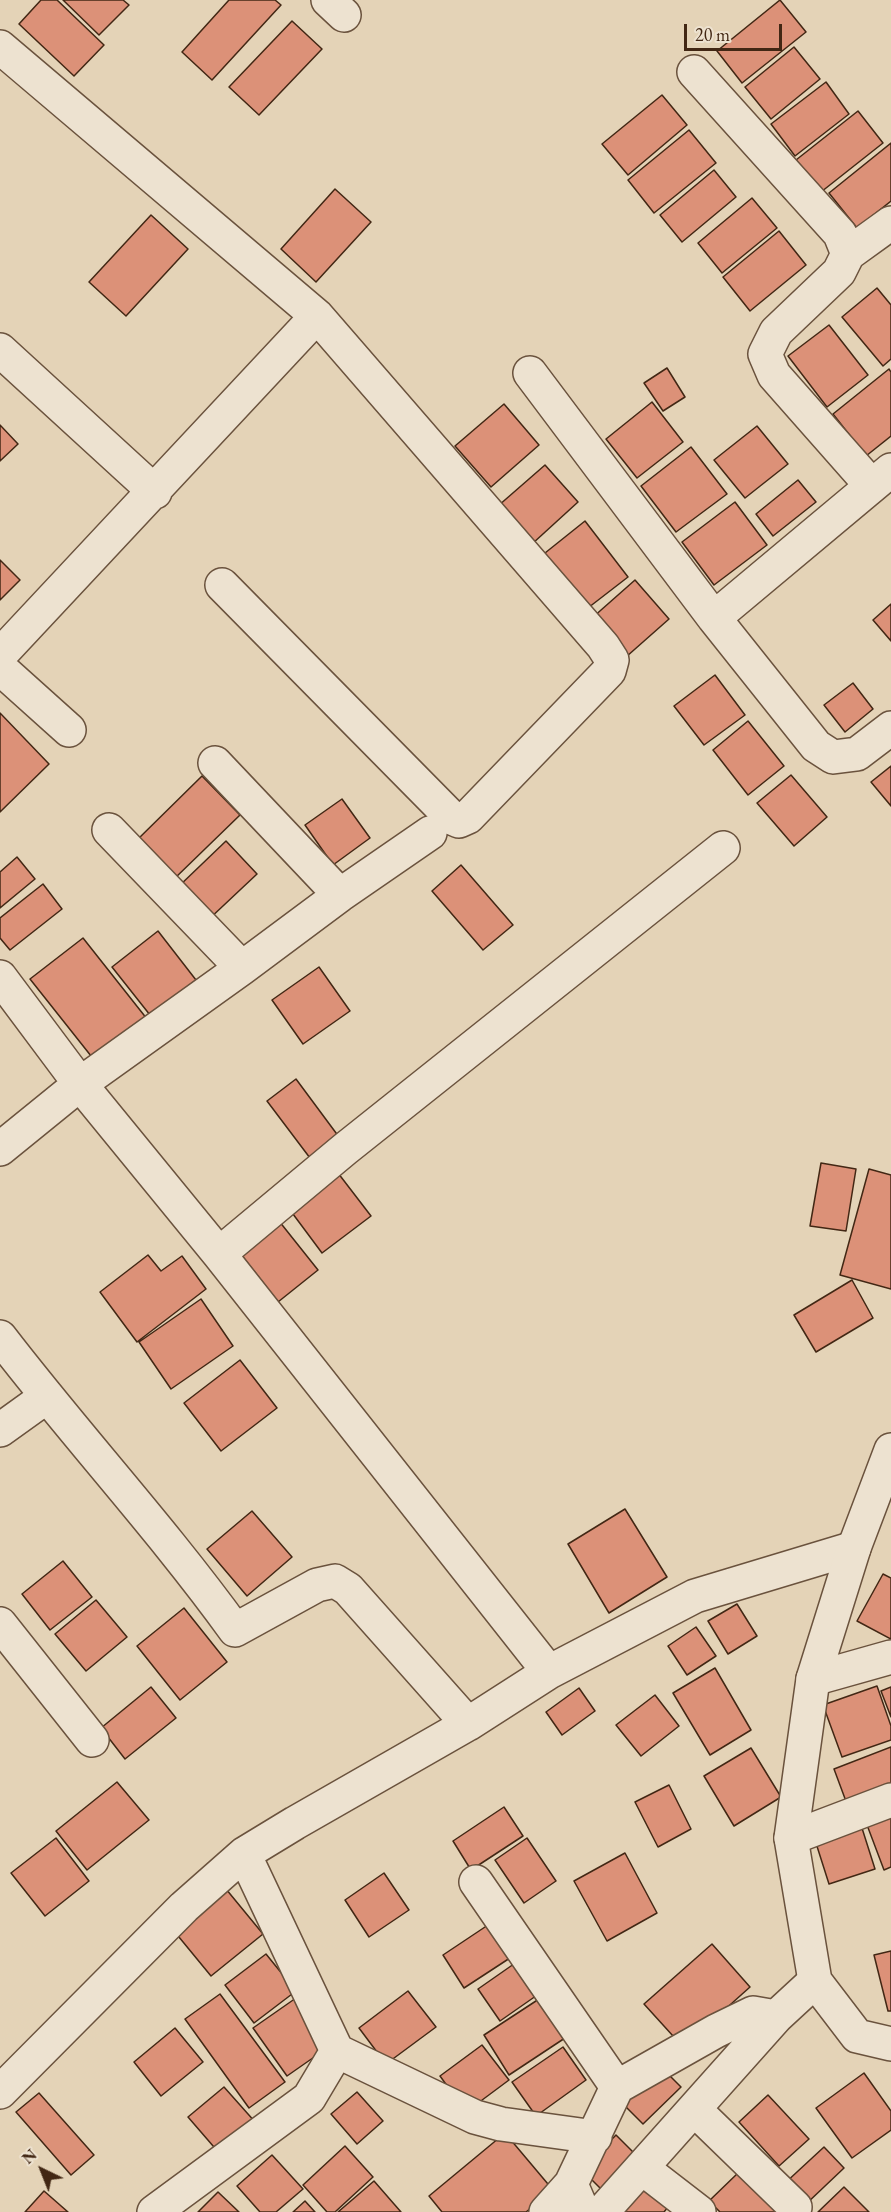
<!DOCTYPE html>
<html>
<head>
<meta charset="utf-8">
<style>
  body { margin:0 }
  #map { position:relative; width:891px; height:2212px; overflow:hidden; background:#e4d3b7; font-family:"EB Garamond",serif }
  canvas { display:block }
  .north { position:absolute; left:12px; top:2140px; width:60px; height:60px; -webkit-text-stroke:4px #ede2d0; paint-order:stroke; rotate:317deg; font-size:16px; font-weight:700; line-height:24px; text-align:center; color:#422714 }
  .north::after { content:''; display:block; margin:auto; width:21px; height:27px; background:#422714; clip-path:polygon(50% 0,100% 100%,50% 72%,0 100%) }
  .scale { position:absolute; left:684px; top:24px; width:98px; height:27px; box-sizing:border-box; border:3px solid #422714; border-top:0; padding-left:8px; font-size:18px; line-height:21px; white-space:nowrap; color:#422714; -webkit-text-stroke:4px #ede2d0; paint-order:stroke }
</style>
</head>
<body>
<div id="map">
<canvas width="891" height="2212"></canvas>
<div class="north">N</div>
<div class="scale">20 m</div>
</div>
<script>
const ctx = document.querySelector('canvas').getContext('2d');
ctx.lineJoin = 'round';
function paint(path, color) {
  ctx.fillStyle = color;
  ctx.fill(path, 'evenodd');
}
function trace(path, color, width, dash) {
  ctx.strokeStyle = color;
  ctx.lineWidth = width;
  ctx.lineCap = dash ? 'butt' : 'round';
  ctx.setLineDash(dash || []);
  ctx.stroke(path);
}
const building = new Path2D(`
  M41,0H57L104,45L74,76L19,24Z
  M63,0H123L129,5L99,35Z
  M229,0H275L281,5L212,80L182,52Z
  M780,0L806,32L742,83L717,51Z
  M292,21L322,49L259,115L229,87Z
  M794,47L820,79L771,119L745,87Z
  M826,82L849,114L795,156L771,124Z
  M662,95L687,125L628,175L602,144Z
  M858,111L883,143L821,192L796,160Z
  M689,130L716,163L654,213L628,180Z
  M891,143V201L857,228L829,193Z
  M714,170L736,197L682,242L660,215Z
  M335,189L371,222L316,282L281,249Z
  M752,198L777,228L722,273L698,243Z
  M151,215L188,249L126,316L89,282Z
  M779,231L806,265L750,311L723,277Z
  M877,288L891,305V359L883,366L842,317Z
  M829,325L868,375L827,407L788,356Z
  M667,368L685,397L663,411L644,383Z
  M889,369L891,372V436L866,456L833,414Z
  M652,402L683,442L637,478L606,439Z
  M504,404L539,445L491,487L455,446Z
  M0,425L18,444L0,461Z
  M757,426L788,464L745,498L714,460Z
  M691,447L727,494L676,532L641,486Z
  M545,465L578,502L532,544L498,506Z
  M798,480L816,502L773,536L756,514Z
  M735,502L767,545L714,585L682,542Z
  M585,521L628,577L584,611L540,557Z
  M0,560L20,580L0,600Z
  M635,580L669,619L626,657L592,618Z
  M891,604V641L873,620Z
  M715,675L745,715L704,745L674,706Z
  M853,683L873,709L845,732L824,705Z
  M0,713L49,764L0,812Z
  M748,721L784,766L748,795L713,750Z
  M891,766V806L871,782Z
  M791,775L827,817L794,846L757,803Z
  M202,776L240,815L173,880L136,841Z
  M342,799L370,838L333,865L305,825Z
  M226,841L257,874L207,921L177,888Z
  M17,857L35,879L0,908V872Z
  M461,865L513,925L483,950L432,891Z
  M43,884L62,909L10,950L0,938V918Z
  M158,931L196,980L150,1015L112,967Z
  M83,938L151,1024L99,1066L30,979Z
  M319,967L350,1011L303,1044L272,1000Z
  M296,1079L339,1137L310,1158L267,1101Z
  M821,1163L856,1169L846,1231L810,1226Z
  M869,1169L891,1175V1289L840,1275Z
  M338,1173L371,1216L322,1253L290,1210Z
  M279,1221L318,1270L278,1302L239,1252Z
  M148,1255L161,1271L182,1256L206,1289L137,1342L100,1292Z
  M852,1280L873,1318L816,1352L794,1315Z
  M201,1299L233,1346L171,1389L139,1342Z
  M240,1360L277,1408L221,1451L184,1403Z
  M625,1509L667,1577L609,1613L568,1544Z
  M252,1511L292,1557L247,1596L207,1549Z
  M63,1561L92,1597L50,1630L22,1594Z
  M883,1574L891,1578V1639L857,1621Z
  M96,1600L127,1637L86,1671L55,1634Z
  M737,1604L757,1636L728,1654L708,1621Z
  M184,1608L227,1662L180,1700L137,1646Z
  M696,1627L716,1656L687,1675L668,1646Z
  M715,1668L751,1730L710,1755L673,1693Z
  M877,1686L891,1726V1740L842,1757L823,1705Z
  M151,1687L176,1718L125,1759L101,1728Z
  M891,1687V1717L881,1691Z
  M579,1688L595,1711L562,1735L546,1712Z
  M655,1695L679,1726L641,1756L616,1725Z
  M891,1747V1787L847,1804L834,1769Z
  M751,1748L781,1797L734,1826L704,1776Z
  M117,1782L149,1820L87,1870L56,1831Z
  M669,1785L691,1829L658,1847L635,1802Z
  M504,1807L523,1836L471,1870L453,1841Z
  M891,1807V1867L884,1870L864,1817Z
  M861,1825L875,1869L829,1884L815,1840Z
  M56,1838L89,1881L45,1916L11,1873Z
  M527,1838L556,1881L524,1903L495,1860Z
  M625,1853L657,1913L607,1941L574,1881Z
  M384,1873L409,1910L369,1937L345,1900Z
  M226,1889L263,1934L211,1976L174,1931Z
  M491,1923L513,1956L464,1988L443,1955Z
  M712,1944L750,1987L683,2047L644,2004Z
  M891,1951V2011H888L874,1955Z
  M266,1954L296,1991L254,2023L225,1985Z
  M521,1959L543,1991L500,2021L478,1989Z
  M408,1991L436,2027L386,2064L359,2028Z
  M220,1994L285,2082L249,2108L185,2019Z
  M296,1998L330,2046L287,2076L253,2028Z
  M539,1999L565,2038L509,2075L484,2035Z
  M175,2028L203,2062L161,2096L134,2062Z
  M482,2045L509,2080L466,2112L440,2076Z
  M563,2047L586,2080L536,2116L512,2082Z
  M661,2067L681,2087L643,2124L623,2104Z
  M864,2073L891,2111V2130L852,2158L816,2108Z
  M224,2087L256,2123L220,2154L188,2117Z
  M357,2092L383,2121L357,2144L331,2114Z
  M39,2093L94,2155L71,2175L16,2112Z
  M768,2095L809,2139L779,2166L739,2122Z
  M505,2133L553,2190L526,2212H442L429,2196Z
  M616,2135L639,2158L605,2193L582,2170Z
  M345,2146L373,2177L335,2212H327L303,2185Z
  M824,2147L844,2168L805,2205L784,2184Z
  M272,2155L303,2189L276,2212H260L237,2186Z
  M739,2172L777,2212H720L709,2201Z
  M374,2181L401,2212H338Z
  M639,2186L668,2207L664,2212H616Z
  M844,2187L869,2212H818Z
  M44,2191L68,2212H25Z
  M218,2192L239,2212H198Z
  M305,2201L315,2212H293Z`);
const minor = new Path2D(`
  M328,0L344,15
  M0,47L317,316L603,646L612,660L609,671L468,817L459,821L452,818L222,585
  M694,72L840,234L848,254L839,272L776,332L765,354L774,375L871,485
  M848,254L891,223
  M0,350L155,492
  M530,373L714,618L816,746L833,757L857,754L891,728
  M714,618L891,470
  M0,655L317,316
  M0,668L69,730
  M215,763L340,895
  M109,830L242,968
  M0,977L80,1084L219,1254L549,1672
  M0,1149L80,1084L242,968L340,895L430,833
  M219,1254L345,1149L723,848
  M0,1337C76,1436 162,1529 235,1630L317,1585L335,1581L348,1589L468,1724
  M0,1430L46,1397
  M0,1624L92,1740
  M813,1679L891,1657
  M791,1838L891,1800
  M244,1854L337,2051L475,2117L501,2124L595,2137
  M476,1882L617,2087
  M0,2092L184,1907L244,1854L295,1823L468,1724L549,1672L695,1596L854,1548
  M694,2109L795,2207
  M642,2168L699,2212
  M154,2212L309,2098L337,2051
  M546,2212L571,2184
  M583,2212L571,2184L617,2087L716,2031L753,2013L776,2017
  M602,2212L776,2017L815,1981`);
const tertiary = new Path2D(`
  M891,1450L854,1548L813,1679L791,1838L815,1981L857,2036L891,2044`);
paint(building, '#dc9178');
trace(building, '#422714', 1.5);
trace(minor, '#6a523d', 36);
trace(tertiary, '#6a523d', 36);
trace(minor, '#ede2d0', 33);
trace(tertiary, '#ede2d0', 33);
</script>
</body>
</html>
